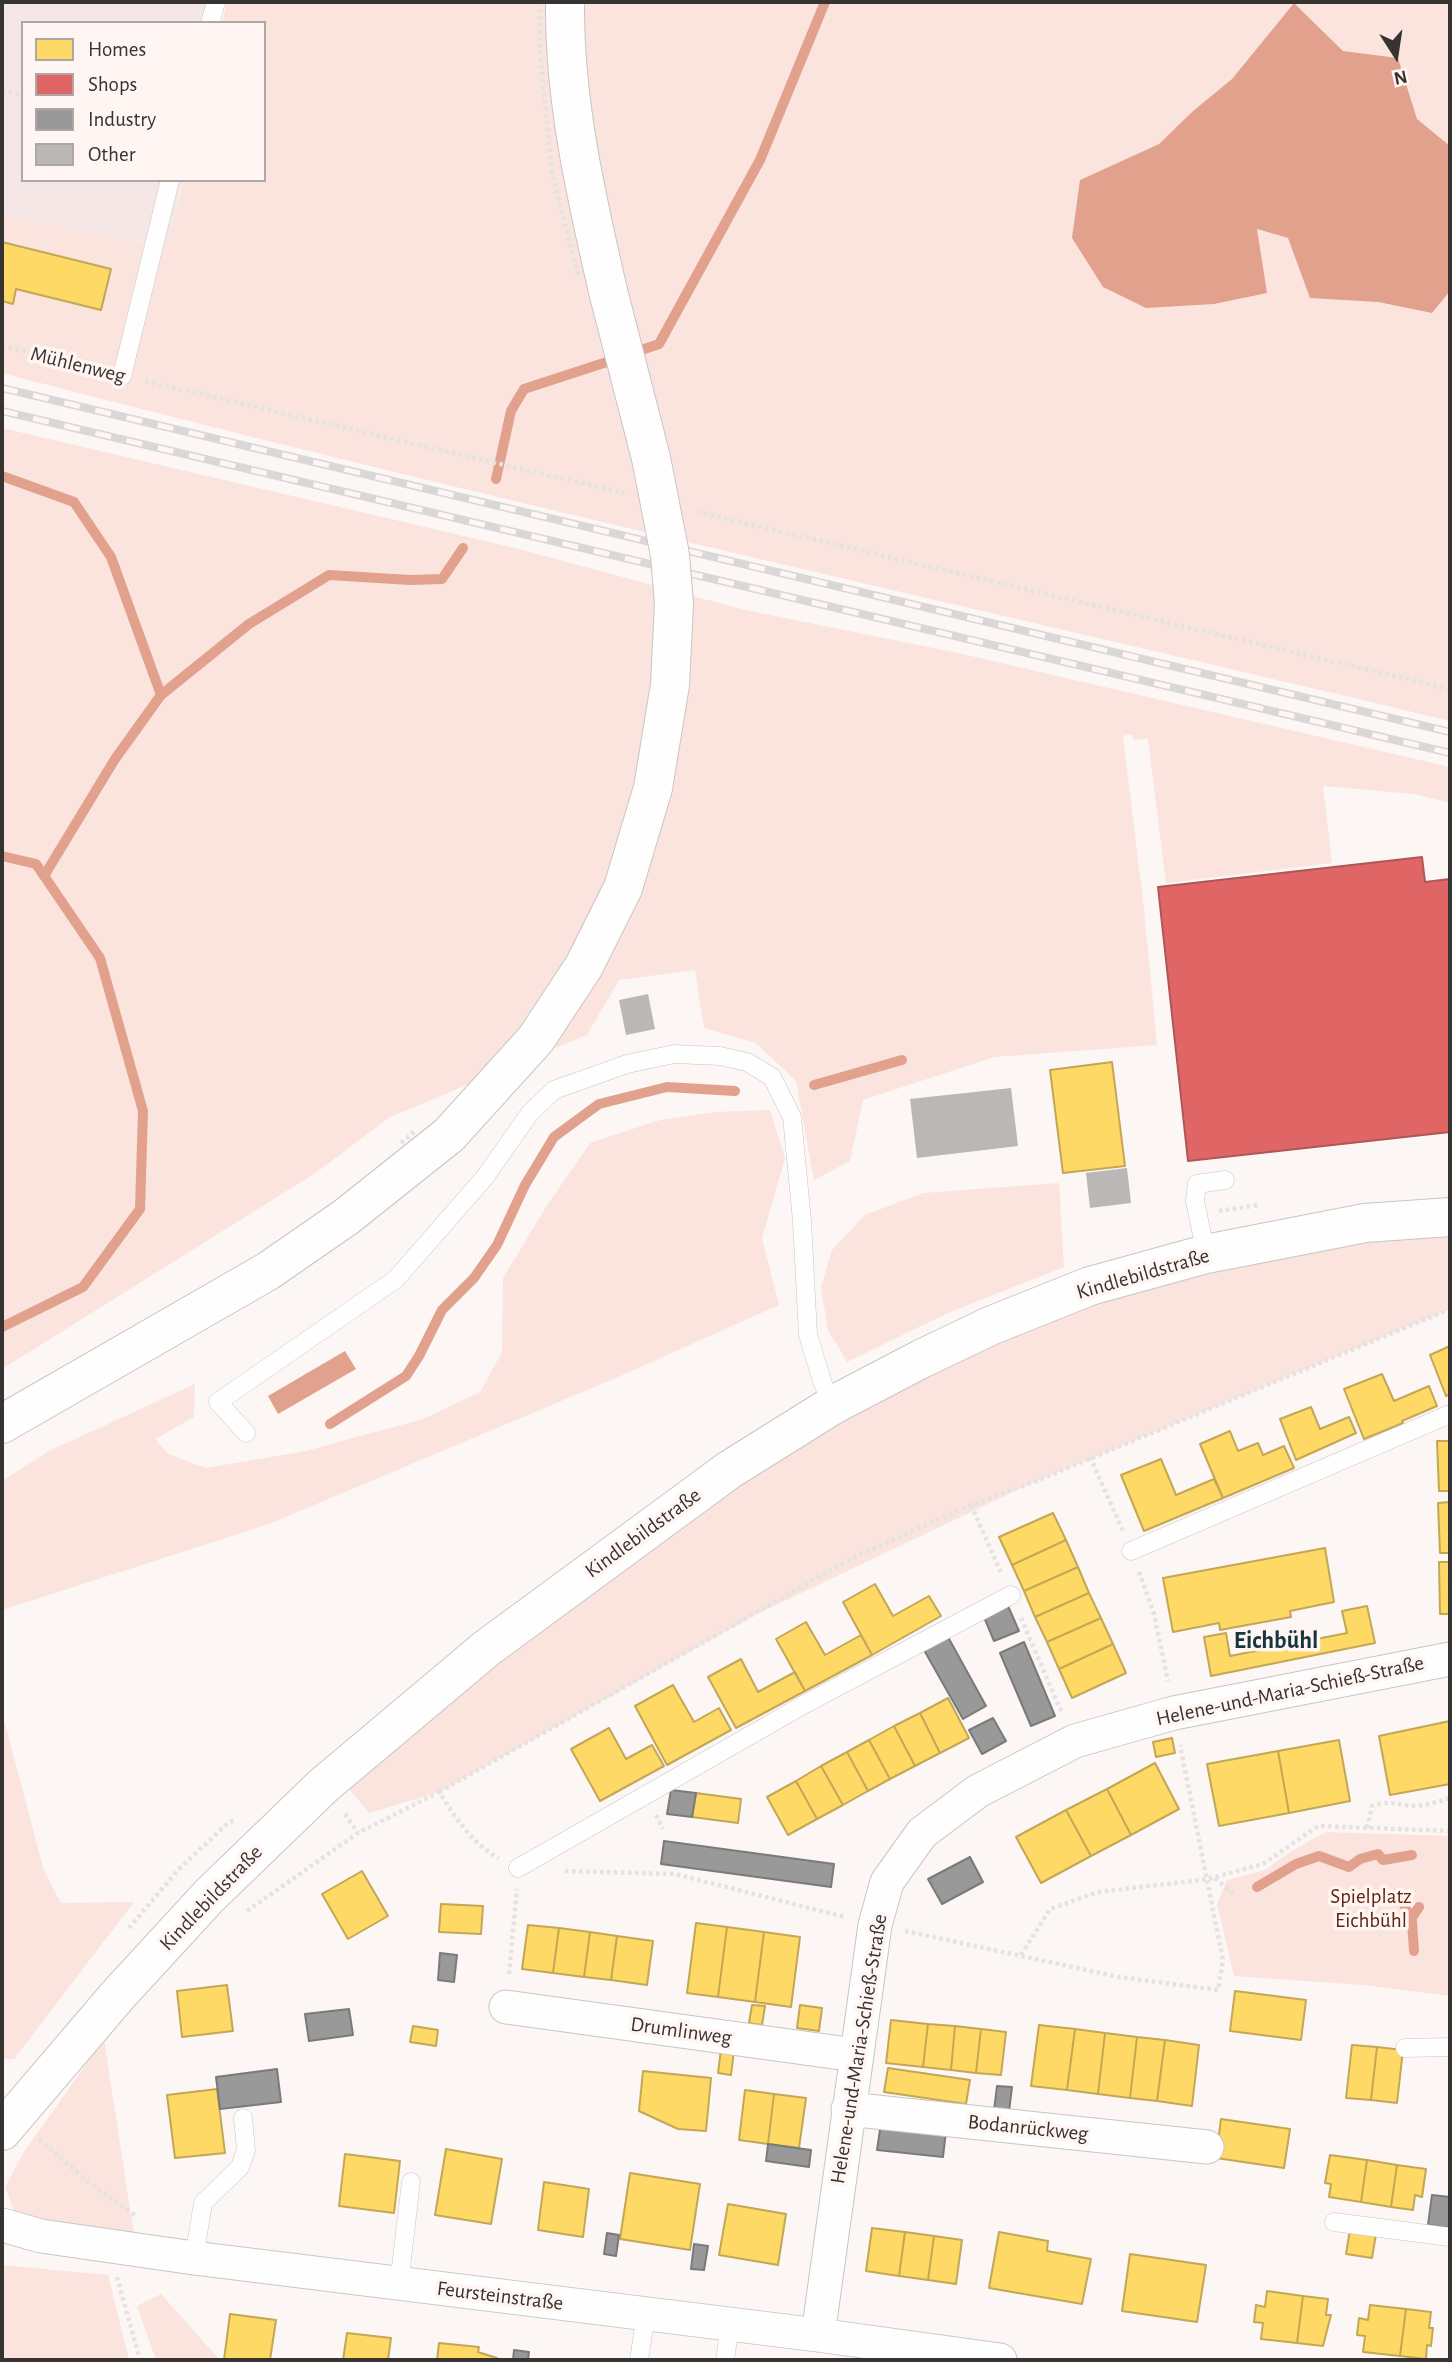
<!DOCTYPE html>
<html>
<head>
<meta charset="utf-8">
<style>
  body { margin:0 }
  #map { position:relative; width:1452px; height:2362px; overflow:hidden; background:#fcf6f5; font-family:"Alegreya Sans",sans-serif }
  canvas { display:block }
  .frame { position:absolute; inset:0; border:4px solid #363331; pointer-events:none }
  .legend { position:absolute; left:21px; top:21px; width:245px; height:161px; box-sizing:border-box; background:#fff5f2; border:2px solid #afa7a5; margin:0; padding:9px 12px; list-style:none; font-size:21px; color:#363331 }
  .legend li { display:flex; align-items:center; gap:14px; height:35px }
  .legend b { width:35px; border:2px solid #afa7a5 }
  .north { position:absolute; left:1361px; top:21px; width:70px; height:70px; -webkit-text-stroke:5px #fff5f2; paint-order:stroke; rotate:168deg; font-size:19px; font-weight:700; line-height:28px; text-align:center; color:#363331 }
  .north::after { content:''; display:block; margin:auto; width:24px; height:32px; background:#363331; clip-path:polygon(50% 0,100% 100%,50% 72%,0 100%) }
</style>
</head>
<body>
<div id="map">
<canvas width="1452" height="2362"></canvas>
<div class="frame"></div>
<ul class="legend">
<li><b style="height:19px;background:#ffd966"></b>Homes</li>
<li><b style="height:19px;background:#e06666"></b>Shops</li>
<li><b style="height:19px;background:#999"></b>Industry</li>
<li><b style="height:19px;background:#bbb7b6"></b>Other</li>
</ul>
<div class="north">N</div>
</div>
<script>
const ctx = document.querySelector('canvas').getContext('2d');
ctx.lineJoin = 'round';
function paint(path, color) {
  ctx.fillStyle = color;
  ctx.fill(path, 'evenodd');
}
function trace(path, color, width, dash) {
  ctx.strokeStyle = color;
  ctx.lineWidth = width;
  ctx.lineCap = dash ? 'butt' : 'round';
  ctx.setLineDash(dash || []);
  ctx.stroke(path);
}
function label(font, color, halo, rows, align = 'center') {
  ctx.font = font + ' "Alegreya Sans",sans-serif';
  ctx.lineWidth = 7;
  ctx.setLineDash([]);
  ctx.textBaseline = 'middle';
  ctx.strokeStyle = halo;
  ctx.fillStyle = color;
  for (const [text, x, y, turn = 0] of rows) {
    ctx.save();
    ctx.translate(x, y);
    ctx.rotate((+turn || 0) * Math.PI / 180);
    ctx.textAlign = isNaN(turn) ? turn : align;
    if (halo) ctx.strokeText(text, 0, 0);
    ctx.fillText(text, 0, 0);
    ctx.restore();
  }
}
const built = new Path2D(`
  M2,2H222L218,23H23V180H183L168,249L2,215Z`);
const green = new Path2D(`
  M227,2H1450V146L1417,119L1398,58L1343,51L1294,3L1232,79L1193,111L1159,144L1080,180L1288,238L1378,302L1432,313L1450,291V721C967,605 482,499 2,373V215L167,249L184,180H264V23H222Z
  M2,428L515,548L745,610L958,653L1450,767V803L1414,794L1323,786L1332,863L1166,883L1148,739L1134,740L1131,734L1123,736L1144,909L1157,1045L994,1057L863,1100L850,1161L814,1180L796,1081L756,1043L704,1028L695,970L619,980L587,1035L390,1117L317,1172L2,1369Z
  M770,1110L785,1158L762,1238L779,1305L618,1377L269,1524L2,1610V1481L49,1451L195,1384L194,1417L155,1439L168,1454L206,1468L306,1451L423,1419L480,1392L502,1352L503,1278L546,1207L590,1143L660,1120L716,1112Z
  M1059,1183L1064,1267L948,1313L847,1362L828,1330L821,1287L832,1250L865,1215L923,1193Z
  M1450,1217V1309L1034,1482L755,1615L439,1792L369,1813L347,1786L729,1470L1092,1298Z
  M2,1712L44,1871L61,1903L134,1902L14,2059H2Z
  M1326,1832L1450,1836V1996L1363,1985L1234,1976L1217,1904L1227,1880L1265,1870L1293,1850Z
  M104,2039L134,2235L59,2229L15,2213L5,2187L24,2152Z
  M2,2265L108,2275L129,2360H2Z
  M161,2294L220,2360H156L137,2306Z`);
const water = new Path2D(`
  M1294,3L1343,51L1398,58L1417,119L1450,146V291L1432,313L1378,302L1310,298L1288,238L1257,229L1267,293L1214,304L1146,308L1103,287L1072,238L1080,180L1159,144L1193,111L1232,79Z
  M345,1351L356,1369L278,1414L268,1396Z`);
const homes = new Path2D(`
  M2,242L111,269L101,310L16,289L13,304L2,301Z
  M1112,1062L1125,1166L1063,1173L1050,1070Z
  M1450,1346V1394L1446,1396L1430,1355Z
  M1382,1374L1394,1401L1429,1386L1437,1406L1402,1421L1403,1423L1364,1439L1344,1389Z
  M1311,1407L1320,1429L1349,1417L1356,1433L1296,1460L1280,1419Z
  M1230,1431L1238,1451L1258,1443L1263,1455L1284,1446L1294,1468L1223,1498L1200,1444Z
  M1437,1441H1450V1491H1439Z
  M1161,1459L1176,1495L1214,1479L1223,1498L1144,1531L1121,1475Z
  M1450,1502V1553H1440L1438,1503Z
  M1053,1513L1066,1540L1012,1565L999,1537Z
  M1066,1540L1078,1567L1024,1591L1012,1565Z
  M1325,1548L1334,1602L1290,1611L1291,1617L1220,1630L1219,1623L1173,1632L1163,1578Z
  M1439,1562H1450V1614H1440Z
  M1078,1567L1089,1593L1035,1617L1024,1591Z
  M875,1584L893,1616L929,1596L941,1616L872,1655L843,1602Z
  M1089,1593L1101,1618L1047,1642L1035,1617Z
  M1367,1606L1375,1643L1211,1676L1204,1637L1226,1633L1230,1656L1347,1633L1342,1611Z
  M1101,1618L1113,1644L1059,1669L1047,1642Z
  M806,1622L825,1655L861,1635L872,1655L805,1691L776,1639Z
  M1113,1644L1126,1673L1072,1698L1059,1669Z
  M741,1659L758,1692L795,1672L805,1691L736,1728L708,1677Z
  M673,1685L694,1722L719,1708L731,1730L667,1765L635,1706Z
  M948,1698L969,1738L940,1753L920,1713Z
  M920,1713L940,1753L915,1766L894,1726Z
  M1450,1721V1784L1390,1795L1379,1736Z
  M894,1726L915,1766L890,1779L869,1740Z
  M609,1728L626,1759L652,1745L664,1766L600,1801L571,1749Z
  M1172,1738L1175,1753L1156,1757L1153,1742Z
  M869,1740L890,1779L868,1791L847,1752Z
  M1339,1740L1350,1801L1289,1813L1278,1751Z
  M1278,1751L1289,1813L1219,1826L1207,1764Z
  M847,1752L868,1791L843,1805L821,1766Z
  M1155,1763L1179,1809L1131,1835L1107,1789Z
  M821,1766L843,1805L817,1819L796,1781Z
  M796,1781L817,1819L788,1835L767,1797Z
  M1107,1789L1131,1835L1091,1856L1066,1810Z
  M696,1793L741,1799L738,1823L692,1817Z
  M1066,1810L1091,1856L1041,1883L1016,1837Z
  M362,1871L388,1916L348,1939L322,1894Z
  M441,1904L483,1906L481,1934L439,1932Z
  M696,1923L727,1927L718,1997L687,1993Z
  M528,1925L559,1928L553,1973L522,1969Z
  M727,1927L764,1932L755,2002L718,1997Z
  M559,1928L590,1932L584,1977L553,1973Z
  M590,1932L617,1936L611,1980L584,1977Z
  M764,1932L800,1937L791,2007L755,2002Z
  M617,1936L653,1941L647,1985L611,1980Z
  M227,1985L233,2031L182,2037L177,1991Z
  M1235,1991L1306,2000L1301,2040L1230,2031Z
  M752,2005L765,2006L762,2025L749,2023Z
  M800,2005L822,2008L819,2031L797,2028Z
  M891,2020L928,2024L923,2067L886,2063Z
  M928,2024L955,2026L951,2070L923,2067Z
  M1039,2025L1075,2029L1067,2090L1031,2086Z
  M413,2026L438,2030L436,2046L410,2042Z
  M955,2026L981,2029L976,2073L951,2070Z
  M981,2029L1006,2032L1001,2075L976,2073Z
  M1075,2029L1105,2033L1098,2094L1067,2090Z
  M1105,2033L1137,2037L1130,2098L1098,2094Z
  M1137,2037L1165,2040L1157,2101L1130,2098Z
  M1165,2040L1199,2045L1192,2106L1157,2101Z
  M1352,2045L1377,2047L1371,2100L1346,2098Z
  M1377,2047L1403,2050L1397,2103L1371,2100Z
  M721,2049L734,2051L731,2075L718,2073Z
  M888,2068L970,2080L966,2104L884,2092Z
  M643,2071L711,2078L706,2131L678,2129L639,2111Z
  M217,2089L225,2153L175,2158L167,2095Z
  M745,2090L774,2094L768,2144L739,2140Z
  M774,2094L806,2098L799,2148L768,2144Z
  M1221,2119L1290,2129L1284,2168L1216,2158Z
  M446,2149L502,2159L491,2224L435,2215Z
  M345,2154L400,2161L394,2213L339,2206Z
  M1330,2155L1367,2160L1361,2202L1329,2197L1331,2184L1325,2183Z
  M1367,2160L1397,2165L1391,2207L1361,2202Z
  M1397,2165L1426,2169L1422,2197L1415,2195L1413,2210L1391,2207Z
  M630,2173L700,2184L690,2250L620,2239Z
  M544,2182L589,2189L583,2237L538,2230Z
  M728,2204L786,2214L778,2265L719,2255Z
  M872,2228L905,2232L899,2276L866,2271Z
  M1350,2230L1376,2234L1372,2258L1346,2254Z
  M905,2232L934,2236L928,2280L899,2276Z
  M999,2232L1048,2241L1047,2251L1091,2259L1082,2304L989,2288Z
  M934,2236L962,2240L956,2284L928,2280Z
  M1130,2254L1206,2265L1197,2322L1122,2311Z
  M1267,2291L1303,2296L1297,2343L1261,2339L1263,2323L1254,2322L1256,2305L1265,2307Z
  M1303,2296L1328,2299L1326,2315H1331L1323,2346L1297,2343Z
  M1370,2305L1406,2309L1400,2356L1363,2352L1365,2336L1357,2335L1359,2318L1368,2320Z
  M1406,2309L1431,2312L1429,2328H1433L1431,2346L1427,2345L1426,2359L1400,2356Z
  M230,2314L276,2320L270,2360H224Z
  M347,2333L391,2338L388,2360H343Z
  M439,2343L479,2347L478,2352L497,2358V2360H437Z`);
const shops = new Path2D(`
  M1422,857L1425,882L1450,879V1132L1188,1161L1158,887Z`);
const industry = new Path2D(`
  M1008,1606L1019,1631L994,1641L984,1617Z
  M948,1637L986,1706L963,1719L924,1650Z
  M1024,1642L1055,1716L1031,1726L1000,1653Z
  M993,1718L1006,1741L982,1754L969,1730Z
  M671,1790L696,1793L692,1817L667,1814Z
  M664,1841L834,1864L831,1887L661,1864Z
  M970,1857L983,1882L942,1904L928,1879Z
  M440,1953L457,1955L454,1982L438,1980Z
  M349,2009L353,2035L309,2041L305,2014Z
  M277,2069L281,2102L220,2109L216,2077Z
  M997,2086L1012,2087L1009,2112L994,2110Z
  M881,2123L946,2131L943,2157L877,2150Z
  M768,2144L811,2150L809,2167L766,2161Z
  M1432,2195L1450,2197V2228L1428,2225Z
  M607,2233L619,2235L616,2256L604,2254Z
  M694,2244L708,2246L704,2270L691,2269Z
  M514,2350L529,2352L528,2360H513Z`);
const stream = new Path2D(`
  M630,354L659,344L760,160L825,2
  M2,476L74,502L111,557L161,695
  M496,479L511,411L524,389L616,359
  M2,856L36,864L100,958L143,1111L140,1209L83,1287L2,1327
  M44,876L115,759L161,695L249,624L329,575L410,580L442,579L463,548
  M814,1085L902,1060
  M330,1424L406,1376L419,1356L442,1310L474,1278L497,1245L525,1185L554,1137L599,1104L667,1087L735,1091
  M1257,1887L1296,1864L1319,1856L1349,1867L1360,1859L1378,1854L1383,1860L1412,1855
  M1402,1900L1412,1922L1414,1951
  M1411,1919L1419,1907`);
const building = new Path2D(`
  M648,994L655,1029L626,1035L619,1000Z
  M1011,1088L1018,1146L917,1158L910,1099Z
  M1127,1168L1131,1203L1090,1208L1086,1173Z`);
const path = new Path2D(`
  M2,90L23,96
  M2,346L99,370
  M145,381L624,493
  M697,512L1450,689
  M1219,1211L1259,1205
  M1090,1457L1123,1531
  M971,1505L1002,1575
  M1139,1572L1154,1614L1168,1681
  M1021,1618L1062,1713
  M439,1792L854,1557L971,1505L1034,1482L1450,1309
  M345,1814L358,1833
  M656,1815L663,1829
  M1367,1828L1372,1806C1392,1799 1398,1806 1417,1806C1428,1805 1439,1801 1450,1798
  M565,1871L675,1874L845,1917
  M1215,1878L1233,1894
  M247,1911L358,1833L439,1792C456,1818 472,1844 499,1858
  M1359,1916L1382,1934
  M129,1928L179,1869L228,1823L235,1820
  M905,1931L1119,1977L1218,1990L1223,1960L1180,1745
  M1021,1955L1050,1909L1098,1892L1208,1879L1263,1864L1318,1826L1450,1831
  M509,1974L517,1889
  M39,2139L87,2181L136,2216
  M117,2277L140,2360`);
const lane = new Path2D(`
  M210,23L216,2
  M122,376L170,180
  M1206,1254L1195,1201L1197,1184L1225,1180
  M246,1433L218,1402L396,1279L485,1177L530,1113L554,1090L627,1064L674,1054L720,1056L747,1062L772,1077L792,1117L802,1221L808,1335L823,1384L833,1405
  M1131,1551L1450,1414
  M518,1868L805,1704L1011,1595
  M1405,2048L1450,2047
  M1334,2222L1450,2237
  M194,2258L203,2203L240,2167L246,2150L243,2118
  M399,2284L411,2182
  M639,2360L646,2314
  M725,2360L730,2324`);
const street = new Path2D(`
  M506,2007L855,2055
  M848,2109L1207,2147
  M2,2225L41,2236L194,2258L818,2335L1000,2360
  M818,2335L875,1925L887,1882L922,1833L978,1791L1075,1741L1174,1713L1450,1659`);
const secondary = new Path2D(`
  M565,2C564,100 586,196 608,291
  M2,1424L268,1271L346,1217L449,1135
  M2,2131L118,1995L209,1896L324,1785L487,1648L729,1470L833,1405L921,1359L990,1326L1090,1286L1206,1254L1365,1223L1450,1217`);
const rail = new Path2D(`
  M2,388L1450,732
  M2,411L1450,753`);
const pathBridge = new Path2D(`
  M540,2V51L552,173L578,275
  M401,1143L414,1132`);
const secondaryBridge = new Path2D(`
  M449,1135L536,1039L584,966L623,888L653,788L670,685L674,604L670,555L651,458L608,291`);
const streetNames = [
  ["Mühlenweg",78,365,14],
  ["Kindlebildstraße",1143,1274,-16],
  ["Kindlebildstraße",643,1533,-36],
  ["Helene-und-Maria-Schieß-Straße",1290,1691,-12],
  ["Kindlebildstraße",211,1898,-46],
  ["Drumlinweg",681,2031,8],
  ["Helene-und-Maria-Schieß-Straße",859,2049,-81],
  ["Bodanrückweg",1028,2128,6],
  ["Feursteinstraße",500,2296,7]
];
const parkNames = [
  ["Spielplatz",1371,1897],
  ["Eichbühl",1371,1921]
];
const quarterNames = [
  ["Eichbühl",1276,1641]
];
paint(built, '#f4e7e5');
paint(green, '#fae4dd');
paint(water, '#e1a18d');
paint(homes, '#ffd966');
trace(homes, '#c3a756', 2);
paint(shops, '#e06666');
trace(shops, '#ad5756', 2);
paint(industry, '#999');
trace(industry, '#7b7a7a', 2);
trace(stream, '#e1a18d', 10);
paint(building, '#bbb7b6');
trace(lane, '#c9c5c4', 19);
trace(street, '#c9c5c4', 35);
trace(secondary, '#c9c5c4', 40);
trace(path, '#e5e3e2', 4.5, [3.5, 3.5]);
trace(lane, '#fffefe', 18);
trace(street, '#fffefe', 33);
trace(secondary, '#fffefe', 38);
trace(rail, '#dad8d7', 8);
trace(rail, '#fff5f2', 5, [16]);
trace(secondaryBridge, '#c9c5c4', 40, []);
trace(pathBridge, '#e5e3e2', 4.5, [3.5, 3.5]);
trace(secondaryBridge, '#fffefe', 38);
label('21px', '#363331', '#fff5f2', streetNames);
label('21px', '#5d2511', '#fff5f2', parkNames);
label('bold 24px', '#16353e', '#fff5f2', quarterNames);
</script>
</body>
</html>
